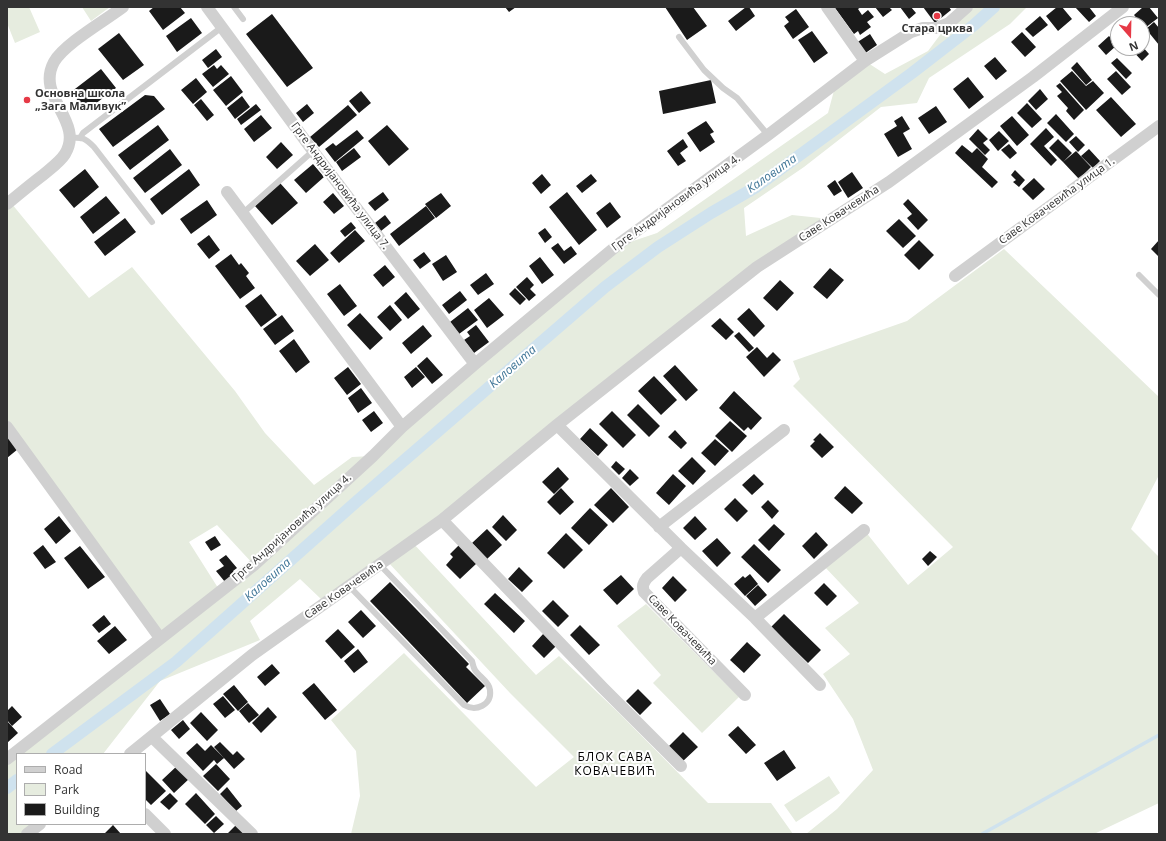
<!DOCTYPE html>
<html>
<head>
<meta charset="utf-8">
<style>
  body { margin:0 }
  #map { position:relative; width:1166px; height:841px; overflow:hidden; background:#fff; font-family:"Open Sans",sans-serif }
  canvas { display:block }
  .frame { position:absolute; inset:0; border:8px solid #333; pointer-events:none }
  .legend { position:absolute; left:16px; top:753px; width:130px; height:72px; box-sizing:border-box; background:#fff; border:1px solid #adadad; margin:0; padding:5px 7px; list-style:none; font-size:12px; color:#333 }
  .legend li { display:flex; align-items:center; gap:8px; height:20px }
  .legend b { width:20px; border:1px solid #adadad }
  .north { position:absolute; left:1110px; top:16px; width:40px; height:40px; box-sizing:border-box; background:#fff; border:1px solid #adadad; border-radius:50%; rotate:160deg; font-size:11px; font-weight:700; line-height:16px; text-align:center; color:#333 }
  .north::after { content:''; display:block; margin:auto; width:14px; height:18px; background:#e63946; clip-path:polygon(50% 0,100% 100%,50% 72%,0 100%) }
</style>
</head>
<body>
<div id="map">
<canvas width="1166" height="841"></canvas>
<div class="frame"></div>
<ul class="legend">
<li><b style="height:5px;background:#d0d0d0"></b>Road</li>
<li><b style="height:11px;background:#e6ecdf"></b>Park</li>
<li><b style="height:11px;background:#1a1a1a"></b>Building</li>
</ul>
<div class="north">N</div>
</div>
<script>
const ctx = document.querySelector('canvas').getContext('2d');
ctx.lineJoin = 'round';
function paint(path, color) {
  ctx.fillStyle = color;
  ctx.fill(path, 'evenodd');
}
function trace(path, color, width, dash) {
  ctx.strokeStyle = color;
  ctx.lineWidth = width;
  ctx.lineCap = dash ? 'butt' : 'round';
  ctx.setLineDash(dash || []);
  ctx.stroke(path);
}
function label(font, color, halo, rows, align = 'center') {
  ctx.font = font + ' "Open Sans",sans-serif';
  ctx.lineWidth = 4;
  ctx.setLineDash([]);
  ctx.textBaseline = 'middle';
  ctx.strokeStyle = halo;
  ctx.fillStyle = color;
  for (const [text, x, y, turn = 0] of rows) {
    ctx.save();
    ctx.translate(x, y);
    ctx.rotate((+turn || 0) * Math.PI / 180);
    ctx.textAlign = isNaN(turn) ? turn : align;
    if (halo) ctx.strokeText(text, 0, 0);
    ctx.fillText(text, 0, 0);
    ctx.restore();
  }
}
const green = new Path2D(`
  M7,7H29L40,32L15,43L7,23Z
  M82,7H110L91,21Z
  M967,7H1027L1010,24L929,78L917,103L881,107L804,167L744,208L746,236L792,215L830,219L755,269L417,534L321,599L300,579L250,621L260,640L160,681L103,754H17V824H39L25,834H7V759L160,638L7,427V198L89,298L132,267L235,391L265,433L314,485L352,457L373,456L615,247L657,233L828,113L836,83L865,61L885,74L928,51L949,23ZM217,525L254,565L220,591L189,542Z
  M1004,249L1159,397V475L1131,529L1159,557V803L1094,834H806L837,809L873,770L853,719L823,674L850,654L825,628L859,603L823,565L865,531L908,585L953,547L793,386L800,379L793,361L907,321Z
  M412,542L536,675L559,656L619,713L708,803H771L793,834H351L360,796L356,751L331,720L404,653L536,787L574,757L510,693L387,561Z
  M646,604L739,697L702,733L653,683L661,675L617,626Z
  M829,776L840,793L796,822L784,805Z`);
const stream = new Path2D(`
  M982,834L1159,735`);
const canal = new Path2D(`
  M52,754L176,662L356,502L605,287L658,247L711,213L756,187L912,73L974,25L994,7
  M7,788L17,780`);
const building = new Path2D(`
  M154,7H180L185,13L163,30L149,11Z
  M505,7H516L509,12Z
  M665,7H693L707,26L687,40Z
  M746,7H749L755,16L736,31L728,21Z
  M836,7H861L858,9L862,15L868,10L874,17L867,22L871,27L860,35L858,31L854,34L835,8Z
  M875,7H889L892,10L883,17Z
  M900,7H911L916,13L909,19Z
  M923,7H949L951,10L935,23Z
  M1057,7H1062L1072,19L1058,31L1046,16Z
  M1075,7H1089L1096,16L1089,22Z
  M1143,7H1149L1158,18L1145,28L1134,15Z
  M796,9L809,27L793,39L784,26L789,22L785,17Z
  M272,14L313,68L287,87L246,34Z
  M1040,16L1048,25L1033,37L1025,29Z
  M191,18L202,33L177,52L166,36Z
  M1128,20L1132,24H1124Z
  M1154,22L1159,28V45L1146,29Z
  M812,31L828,53L814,63L798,40Z
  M1022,32L1036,47L1025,57L1011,42Z
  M119,33L144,65L123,80L98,49Z
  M870,34L877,45L864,54L856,43Z
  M1109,36L1117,45L1106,55L1098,46Z
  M1142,46L1149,54L1142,61L1130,48H1142Z
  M216,49L222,57L208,68L202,60Z
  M995,57L1007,71L996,80L984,66Z
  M1117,58L1132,73L1126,79L1111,63Z
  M1077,62L1092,80L1086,85L1071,68Z
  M214,65L217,69L221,65L229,74L213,87L202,74Z
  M101,69L116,88L86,111L71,92Z
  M1072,71L1086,86L1093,81L1104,93L1086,110L1060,81Z
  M1116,71L1131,87L1122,95L1107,79Z
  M231,76L243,92L226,106L213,90Z
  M968,77L984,97L969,109L953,89Z
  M196,78L207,92L193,104L181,90Z
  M711,80L716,103L663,114L659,91Z
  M1060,83L1084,110L1074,120L1066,111L1068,108L1057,96L1062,92L1056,86Z
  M1040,89L1048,99L1036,110L1028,101Z
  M361,91L371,103L359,113L349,101Z
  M145,95L154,96L165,109L113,147L99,129Z
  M242,96L250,107L235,119L227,108Z
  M1111,97L1136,124L1121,137L1096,110Z
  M201,99L214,115L207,121L194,105Z
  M1027,103L1042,119L1032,128L1017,113Z
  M256,104L261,110L241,125L237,119Z
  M307,104L314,113L303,122L296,113Z
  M348,105L357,115L319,147L310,137Z
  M936,106L947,122L929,134L918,118Z
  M1056,114L1074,134L1066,142L1047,123Z
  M261,115L272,128L254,142L244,129Z
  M902,116L910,129L903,133L912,149L898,157L884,134L897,126L894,121Z
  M1012,116L1029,135L1017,146L1000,126Z
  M706,121L714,132L710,134L715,142L700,152L687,133Z
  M158,125L169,140L130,170L118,155Z
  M387,125L409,149L389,166L368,141Z
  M1046,128L1054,137L1044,146L1057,160L1051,166L1030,144Z
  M978,129L988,139L983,143L990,150L985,155L969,139Z
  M357,130L364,138L335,162L325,149L333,143L336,146Z
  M999,131L1009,141L998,151L989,140Z
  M1076,136L1085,145L1078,152L1069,142Z
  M683,139L688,147L680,153L686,161L678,166L667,151Z
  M1058,139L1072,153L1063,162L1049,148Z
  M281,142L293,155L277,169L266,157Z
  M1009,144L1017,153L1010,159L1001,150Z
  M962,145L972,153L977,148L988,159L982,167L998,182L992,188L955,153Z
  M354,148L361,157L342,171L336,162Z
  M170,149L182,165L145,193L133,178Z
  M1089,149L1100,161L1093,168L1081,156Z
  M1076,151L1091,167L1079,179L1063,162Z
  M313,164L324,177L306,193L294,180Z
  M85,169L99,187L74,208L59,190Z
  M189,169L200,185L162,215L150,199Z
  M1015,170L1025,180L1019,187L1013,182L1016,180L1011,175Z
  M852,172L863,188L848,198L838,182Z
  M542,174L551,185L541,194L532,183Z
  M591,174L597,181L582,193L576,186Z
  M1034,178L1045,189L1033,200L1022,189Z
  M835,180L842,191L834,196L827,186Z
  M280,183L298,203L272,225L255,206Z
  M383,192L389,200L375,211L368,203Z
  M567,192L597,230L579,245L549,207Z
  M333,193L344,206L334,214L323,202Z
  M441,193L451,206L436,218L425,204Z
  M106,196L120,213L93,234L80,217Z
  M908,199L928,220L918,230L907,218L912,214L903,204Z
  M207,200L217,215L191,234L180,219Z
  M610,202L621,217L607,228L596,213Z
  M426,206L435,218L399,246L390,234Z
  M385,215L391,223L381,231L375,223Z
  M125,218L136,232L105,256L94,242Z
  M899,219L916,236L903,248L886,231Z
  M351,222L356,228L345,237L340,231Z
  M545,228L552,237L545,243L538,233Z
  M355,230L365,241L339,263L330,253Z
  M209,235L220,250L209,259L197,244Z
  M919,240L934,255L919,270L904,255Z
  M1159,240V257L1151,249Z
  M558,243L564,251L571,246L577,254L564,264L551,248Z
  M315,244L329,260L310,276L296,261Z
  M424,252L431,261L420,269L413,260Z
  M231,254L239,265L241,263L249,273L246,276L255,288L240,299L215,266Z
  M446,255L457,272L443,281L432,264Z
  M540,257L554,275L542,284L529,266Z
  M385,265L395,277L383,287L373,275Z
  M830,268L844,280L827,299L813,287Z
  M486,273L494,284L478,295L470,285Z
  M527,277L534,285L530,289L536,295L529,301L516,287Z
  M780,280L794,293L777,311L763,298Z
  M340,284L357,306L344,316L327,294Z
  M515,288L526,299L520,305L509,294Z
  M460,291L467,300L449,314L442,305Z
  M406,292L420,309L408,319L394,303Z
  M261,294L277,315L261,327L245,306Z
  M489,298L504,315L487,328L474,310Z
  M390,305L402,320L390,331L377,317Z
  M468,308L478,320L459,334L450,322Z
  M749,308L765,326L754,337L737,319Z
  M360,313L383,338L370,350L347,325Z
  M282,315L294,331L275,345L263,329Z
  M720,318L734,332L726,340L711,326Z
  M423,325L432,336L411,354L402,343Z
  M476,325L489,342L474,353L464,340L470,336L467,332Z
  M739,332L754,348L749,352L734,336Z
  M294,339L310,362L296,373L279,351Z
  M757,347L767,358L773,352L781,360L764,377L746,357Z
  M427,357L443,375L432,384L417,366Z
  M675,365L698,390L686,401L663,376Z
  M348,367L361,384L347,395L334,378Z
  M416,367L425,377L412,388L404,377Z
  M654,376L677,400L661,415L638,391Z
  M361,388L372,403L358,413L348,398Z
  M734,391L762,418L751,430L748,427L744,431L719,408Z
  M638,404L660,426L649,437L627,415Z
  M374,411L383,423L371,432L362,420Z
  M612,411L636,435L623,448L599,424Z
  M730,421L747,436L732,452L715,436Z
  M590,428L608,445L598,456L580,439Z
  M675,430L687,443L681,449L668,437Z
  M820,433L834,447L822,458L810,446L815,441L813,440Z
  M7,436L18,449L7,458Z
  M715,439L729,451L715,466L701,453Z
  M692,457L706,471L693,485L678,471Z
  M616,461L625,469L619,475L611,467Z
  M558,467L569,479L554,494L542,482Z
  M630,469L639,478L630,486L622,478Z
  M673,474L686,486L669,505L656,493Z
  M754,474L764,484L752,495L742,485Z
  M845,486L863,503L852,514L834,498Z
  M561,488L574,502L560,515L547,502Z
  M611,488L629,507L613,523L594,505Z
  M735,498L748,511L737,522L724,509Z
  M768,500L779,511L772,519L761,507Z
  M590,508L608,525L589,545L571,528Z
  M503,515L517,530L506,541L492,527Z
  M59,516L71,531L56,544L44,529Z
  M695,516L707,529L695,540L683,528Z
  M774,524L785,534L769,551L758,540Z
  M487,529L502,545L487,559L472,543Z
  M816,532L828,545L814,559L802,546Z
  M566,533L583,550L564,569L547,553Z
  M215,536L221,545L211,551L205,542Z
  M717,538L731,553L717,567L702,551Z
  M754,544L781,570L768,583L741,557Z
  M43,545L56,562L45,569L33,553Z
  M459,545L477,563L460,579L446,565L453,557L450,554Z
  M80,546L105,577L88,589L64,558Z
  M930,551L937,557L928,566L922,559Z
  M226,555L237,568L233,571L236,574L225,582L216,571L224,566L219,560Z
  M519,567L533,581L522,592L508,579Z
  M750,574L758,584L745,596L734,584L743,576L745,578Z
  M621,575L634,589L617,605L603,590Z
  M673,576L687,590L675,602L662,588Z
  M390,582L469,664L466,667L485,686L467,703L370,601Z
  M824,583L837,596L827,606L814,593Z
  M758,585L767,595L755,606L746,596Z
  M495,593L525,621L514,633L484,604Z
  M553,600L569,616L558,627L542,611Z
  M361,610L376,626L363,638L348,622Z
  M784,614L821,650L808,663L771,627Z
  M104,615L111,624L99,633L92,625Z
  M580,625L600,645L589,655L570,635Z
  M115,626L127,640L109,654L97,641Z
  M338,629L355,647L341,659L325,641Z
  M544,633L556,646L544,658L532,646Z
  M747,642L761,655L744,673L730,660Z
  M358,649L368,662L354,673L344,661Z
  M272,664L280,673L265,686L257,677Z
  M314,683L337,710L325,720L302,693Z
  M234,685L248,702L238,711L223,694Z
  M638,689L652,703L640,715L626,701Z
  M223,696L235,710L225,718L213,704Z
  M160,699L170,714L160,721L150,705Z
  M248,703L259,715L249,723L239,711Z
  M12,706L22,717L12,726L7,720V711Z
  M268,707L277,717L261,733L252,723Z
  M201,712L218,730L207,741L190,723Z
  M183,720L190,729L179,739L171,730Z
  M7,721L18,733L7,743Z
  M738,726L756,745L746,754L728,735Z
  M683,732L698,747L682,762L668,747Z
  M220,742L233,755L237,751L245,759L234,769L214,747Z
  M197,743L205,751L211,745L224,758L217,764L214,760L203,771L186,753Z
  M784,750L796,768L777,781L764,763Z
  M216,764L230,779L218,791L203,776Z
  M178,765L190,778L174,793L162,780Z
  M145,770L166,791L151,805L145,799Z
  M227,787L242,806L236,811L220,794Z
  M170,793L178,801L169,810L160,802Z
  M196,793L215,814L205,824L185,804Z
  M216,816L224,824L214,833L206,825Z
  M113,825L121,834H104Z
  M236,825L245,834H227Z`);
const service = new Path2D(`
  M234,7L243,19
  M679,37L704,70L723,88L737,98L768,135
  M70,138C83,137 85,138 94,147L152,222
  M80,138L83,133L222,27
  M243,213L313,151
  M1139,275L1159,295
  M349,586L464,705C476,712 492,705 490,690C489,681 479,677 475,670C473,667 473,664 472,661L380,565`);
const minor = new Path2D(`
  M207,7L313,151L475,364
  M827,7L865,61
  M227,192L402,427
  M7,204C19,194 31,184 43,175C50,169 60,162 65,154C85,121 35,97 54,62C64,44 106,20 123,7
  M955,276L1159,126
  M557,425L681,548L755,618L820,685
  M7,427L160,638
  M442,520L603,688L681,766
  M659,527L784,430
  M681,548L647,578C643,583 642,586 644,592L745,695
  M755,618L864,530
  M152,737L252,834
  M130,754L252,655L442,520L557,425L757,267L889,182L1033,77L1123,7
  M7,759L254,565L373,456L402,427L475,364L620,243L768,135L865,61L911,32L923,28H937L949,23L967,7
  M145,814L165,834
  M27,834L40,824`);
const markers = [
  [937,16,4,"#e63946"],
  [27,100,4,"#e63946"]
];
const poiNames = [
  ["Стара црква",937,29],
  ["Основна школа",35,94,"left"],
  ["„Зага Маливук”",35,107,"left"]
];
const streetNames = [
  ["Грге Андријановића улица 7.",340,186,53],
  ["Саве Ковачевића улица 1.",1057,201,-36],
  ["Грге Андријановића улица 4.",676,203,-36],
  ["Саве Ковачевића",839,214,-33],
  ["Грге Андријановића улица 4.",292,528,-42],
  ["Саве Ковачевића",344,590,-35],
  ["Саве Ковачевића",682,630,46]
];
const waterNames = [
  ["Каловита",772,174,-35],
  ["Каловита",513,367,-41],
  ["Каловита",268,580,-42]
];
const neighbourhoodNames = [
  ["БЛОК САВА",615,758],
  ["КОВАЧЕВИЋ",615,772]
];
paint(green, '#e6ecdf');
trace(stream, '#cfe2ee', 3.5);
trace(canal, '#cfe2ee', 12);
paint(building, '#1a1a1a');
trace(service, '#d0d0d0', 6);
trace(minor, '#d0d0d0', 12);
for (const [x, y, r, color] of markers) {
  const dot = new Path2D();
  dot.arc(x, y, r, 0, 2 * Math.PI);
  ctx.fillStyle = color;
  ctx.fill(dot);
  trace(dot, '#fff', 1.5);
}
label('bold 11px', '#333', '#fff', poiNames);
label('11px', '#333', '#fff', streetNames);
label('italic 12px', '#3f7597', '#fff', waterNames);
ctx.letterSpacing = '1px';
label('12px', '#000', '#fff', neighbourhoodNames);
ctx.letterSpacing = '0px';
</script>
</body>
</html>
